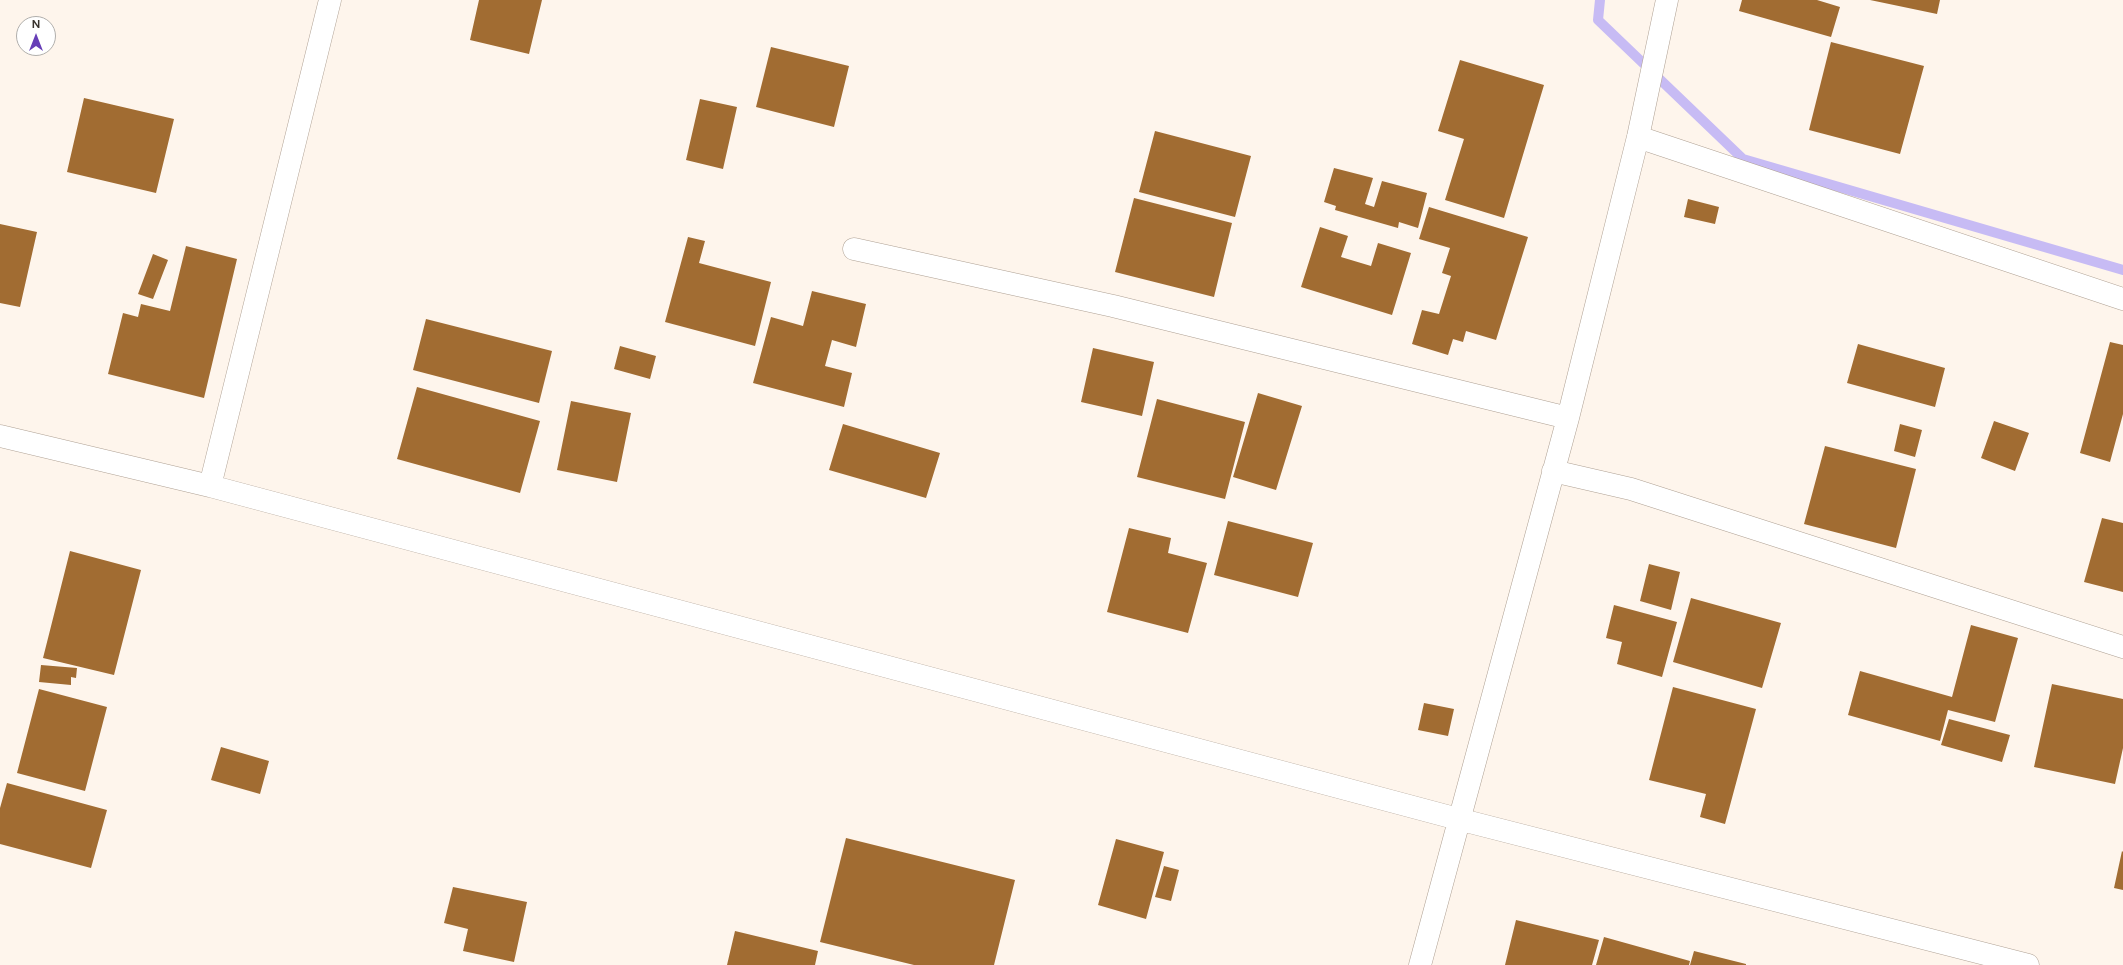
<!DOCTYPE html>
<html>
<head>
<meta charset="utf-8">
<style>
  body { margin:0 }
  #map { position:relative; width:2123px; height:965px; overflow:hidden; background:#fef5ec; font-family:Figtree,sans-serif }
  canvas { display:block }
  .north { position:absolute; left:16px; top:16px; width:40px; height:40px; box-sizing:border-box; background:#fff; border:1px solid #b0aeab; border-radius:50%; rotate:0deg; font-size:11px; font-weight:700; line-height:16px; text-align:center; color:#39342e }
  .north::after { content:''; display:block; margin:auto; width:14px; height:18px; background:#673eb7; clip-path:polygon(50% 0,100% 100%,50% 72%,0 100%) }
</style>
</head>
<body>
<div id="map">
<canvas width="2123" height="965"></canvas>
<div class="north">N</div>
</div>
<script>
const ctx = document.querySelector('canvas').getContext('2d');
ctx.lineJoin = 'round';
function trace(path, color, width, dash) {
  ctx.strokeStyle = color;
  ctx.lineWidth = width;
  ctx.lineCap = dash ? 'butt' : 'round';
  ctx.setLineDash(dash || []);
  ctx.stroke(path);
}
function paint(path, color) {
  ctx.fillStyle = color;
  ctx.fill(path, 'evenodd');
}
const stream = new Path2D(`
  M1600,0L1598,20L1743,159L2123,270`);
const building = new Path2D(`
  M479,0H542L529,54L470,40Z
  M1742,0H1817L1840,7L1831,37L1739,11Z
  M1870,0H1940L1937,14Z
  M1831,42L1924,66L1900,154L1809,130Z
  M771,47L849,66L834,127L756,107Z
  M1460,60L1544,85L1504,218L1445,200L1464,139L1438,131Z
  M84,98L174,119L156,193L67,172Z
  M700,99L737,107L723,169L686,160Z
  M1155,131L1251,156L1235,217L1139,192Z
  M1334,168L1373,178L1365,204L1374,207L1382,181L1427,193L1418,228L1399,222L1398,228L1335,210L1336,206L1324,202Z
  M1134,198L1232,223L1214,297L1115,272Z
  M1688,199L1719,207L1715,224L1684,217Z
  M1429,207L1528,237L1496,340L1466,331L1463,342L1453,339L1448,355L1412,344L1422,310L1439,314L1451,276L1442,273L1450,248L1419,239Z
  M0,224L37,232L20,307L0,303Z
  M1320,227L1348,236L1341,257L1371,266L1378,243L1411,253L1392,315L1301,287Z
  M688,237L705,241L699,263L771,282L755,346L665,322Z
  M186,246L237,259L204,398L108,374L123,313L138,317L141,304L170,311Z
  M153,254L168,260L153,299L138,294Z
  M812,291L866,304L856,347L832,340L825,366L852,373L844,407L753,383L771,317L803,326Z
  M426,319L552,351L539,403L413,370Z
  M2110,342L2123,345V414L2110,462L2080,453Z
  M1858,344L1945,368L1935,407L1847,383Z
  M620,346L656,356L650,379L614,369Z
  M1093,348L1154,362L1142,416L1081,402Z
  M417,387L540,421L520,493L397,459Z
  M1258,393L1302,406L1276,490L1233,477Z
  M1157,399L1245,422L1225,499L1137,477Z
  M571,401L631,413L617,482L557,470Z
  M1994,421L2029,433L2015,471L1981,458Z
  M843,424L940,453L926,498L829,470Z
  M1900,424L1922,430L1915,457L1894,451Z
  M1825,446L1916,469L1896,548L1804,524Z
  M2102,518L2123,523V592L2084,582Z
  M1228,521L1313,543L1298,597L1214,575Z
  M1129,528L1171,538L1168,553L1207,563L1188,633L1107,612Z
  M70,551L141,570L114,675L43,658Z
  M1649,564L1680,572L1671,610L1640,601Z
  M1691,598L1781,623L1762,688L1673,662Z
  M1614,605L1677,622L1662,677L1617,664L1622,642L1606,638Z
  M1971,625L2018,638L1995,722L1948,710L1940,741L1848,715L1860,671L1952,697Z
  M41,665L77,668L76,678L71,677V685L39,682Z
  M2052,684L2123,699V748L2115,784L2034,767Z
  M1673,687L1756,709L1725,824L1700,817L1706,794L1649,780Z
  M39,689L107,707L85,791L17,773Z
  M1424,703L1454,709L1448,736L1418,730Z
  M1949,719L2010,735L2002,762L1941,745Z
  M221,747L269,761L260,794L211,780Z
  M7,783L107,810L91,868L0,844V808Z
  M846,838L1015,880L994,965H914L820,942Z
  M1116,839L1164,852L1146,919L1098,905Z
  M2122,851L2123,852V890L2114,888Z
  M1164,866L1179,870L1171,901L1155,897Z
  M453,887L527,902L514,962L463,951L468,929L444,923Z
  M1516,920L1599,940L1592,965H1505Z
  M735,931L818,951L815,965H727Z
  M1604,937L1690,961L1689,965H1596Z
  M1694,951L1746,964V965H1690Z`);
const street = new Path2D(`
  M1638,137L2123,299
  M854,249L1113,306L1568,418
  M0,436L210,486L1458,819L2028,965
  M1553,471L1631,489L2123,647
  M210,486L330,0
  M1420,965L1568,418L1638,137L1667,0`);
trace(stream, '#c7bbf4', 10);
paint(building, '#a16c32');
trace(street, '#afa194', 23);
trace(street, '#fff', 22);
</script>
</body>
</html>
